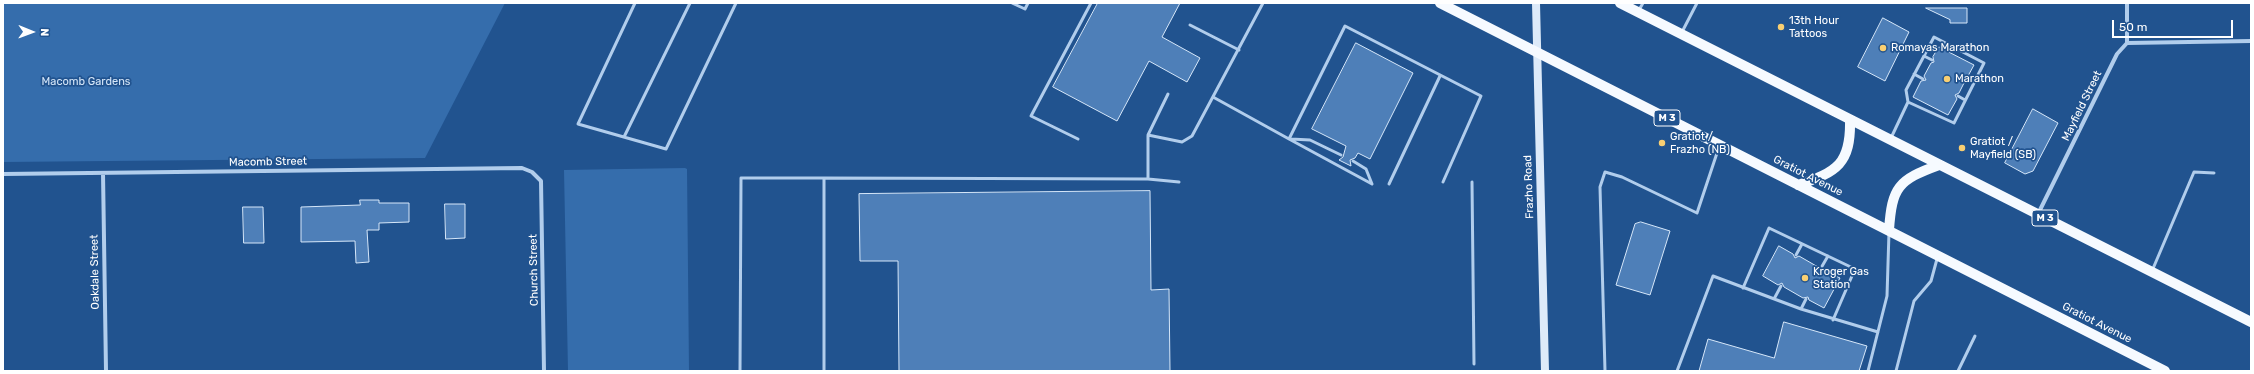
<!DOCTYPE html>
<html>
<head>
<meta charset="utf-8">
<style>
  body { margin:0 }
  #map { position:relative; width:2254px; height:374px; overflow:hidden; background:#21538f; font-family:Rubik,sans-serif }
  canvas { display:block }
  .frame { position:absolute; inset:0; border:4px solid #fff; pointer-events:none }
  .north { position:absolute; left:12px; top:12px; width:40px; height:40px; -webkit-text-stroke:3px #21538f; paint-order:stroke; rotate:91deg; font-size:11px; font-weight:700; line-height:16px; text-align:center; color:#fff }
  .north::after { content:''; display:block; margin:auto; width:14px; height:18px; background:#fff; clip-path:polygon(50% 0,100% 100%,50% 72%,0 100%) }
  .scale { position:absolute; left:2112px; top:20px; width:121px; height:18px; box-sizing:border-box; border:2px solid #fff; border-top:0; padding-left:5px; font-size:12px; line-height:14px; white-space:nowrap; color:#fff; -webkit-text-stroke:3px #21538f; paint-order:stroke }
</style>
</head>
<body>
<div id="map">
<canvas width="2254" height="374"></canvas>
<div class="frame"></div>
<div class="north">N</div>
<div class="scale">50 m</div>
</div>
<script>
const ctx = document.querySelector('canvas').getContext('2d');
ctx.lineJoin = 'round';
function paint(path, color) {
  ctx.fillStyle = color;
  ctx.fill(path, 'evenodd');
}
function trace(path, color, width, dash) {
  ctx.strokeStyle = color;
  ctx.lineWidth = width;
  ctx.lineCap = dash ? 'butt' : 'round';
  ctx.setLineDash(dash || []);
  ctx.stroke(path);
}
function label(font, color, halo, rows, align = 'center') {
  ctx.font = font + ' Rubik,sans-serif';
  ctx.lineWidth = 3.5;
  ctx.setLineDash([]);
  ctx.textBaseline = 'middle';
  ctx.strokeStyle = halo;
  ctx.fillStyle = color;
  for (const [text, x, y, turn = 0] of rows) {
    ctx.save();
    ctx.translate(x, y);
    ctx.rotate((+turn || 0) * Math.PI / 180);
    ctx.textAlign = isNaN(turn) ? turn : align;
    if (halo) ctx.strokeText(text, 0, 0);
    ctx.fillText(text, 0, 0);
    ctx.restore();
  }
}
const green = new Path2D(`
  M3,3H505L425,158L3,162Z
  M685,168L687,169L689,371H568L564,170Z`);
const building = new Path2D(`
  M1098,3H1180L1162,37L1200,58L1187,82L1149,61L1117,121L1053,87Z
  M1926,8H1967V23H1950V20Z
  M1883,18L1909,32L1885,81L1858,67Z
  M1356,43L1413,73L1370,159L1358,153L1355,158L1350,160L1351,166L1339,160L1343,157L1346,146L1312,129Z
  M1939,47L1974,65L1968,76L1964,77L1965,81L1959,93L1955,95L1957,99L1948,115L1913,97L1921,81L1926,80L1924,76L1931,63L1934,62L1933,57Z
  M2033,109L2058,123L2033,171L2025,174L2005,163Z
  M1150,191L1151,290L1169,289L1170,371H899L898,261H860L859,194Z
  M360,200H379V203H409V222L379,223V230H367L369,262L356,263L355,241L301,242V207L360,205Z
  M445,204H465V238L446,239Z
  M243,207H263L264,243H244Z
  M1641,222L1670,231L1650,295L1616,285L1635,224Z
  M1779,246L1793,254L1795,258L1799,256L1818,267L1820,271L1824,270L1840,278L1824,308L1809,300L1808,297L1803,298L1784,287L1782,283L1778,285L1763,276Z
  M1784,322L1867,346L1859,371H1699L1708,339L1774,358Z`);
const lane = new Path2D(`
  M635,3L578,124L666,149L736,3
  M1012,3L1025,9L1028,3
  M1639,10L1643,3
  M1190,25L1239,50
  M1682,32L1697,3
  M1924,56L1932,60
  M1914,74L1923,79
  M1967,79L1974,82
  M1958,96L1965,100
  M1213,97L1289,139L1345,26L1481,96L1443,182
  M1148,135L1168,94
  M624,137L690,3
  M1891,138L1908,102L1954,123L1984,63L1934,37L1906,90L1908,102
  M1078,139L1031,116L1091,3
  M1289,139L1372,184
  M1291,139L1310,140L1341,155
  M1353,161L1366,169L1372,184
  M1148,179V135L1182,142L1192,136L1263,3
  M1472,182L1474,364
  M1389,184L1440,76
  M1796,255L1802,244
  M1821,268L1828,256
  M2152,271L2194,172L2214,173
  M1743,288L1769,228L1855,269L1833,320
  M1774,299L1781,286
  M1801,309L1806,299
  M740,371L741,178H824
  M824,371V178L1148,179L1179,182
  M1605,371L1600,187L1605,172L1622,177L1697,213L1719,147
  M1677,371L1713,276L1801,309L1878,332
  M1868,371L1887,296L1889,232
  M1896,371L1914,301L1931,281L1937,259
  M1958,371L1975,336`);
const street = new Path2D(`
  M2127,43L2251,41
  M103,173L106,371
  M3,174L522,168L532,172L541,181L544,371
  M2038,214L2117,54L2127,43V3`);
const secondary = new Path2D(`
  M1536,3L1545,371`);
const primary = new Path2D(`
  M1440,3L2165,371
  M1620,3L2251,322
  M1798,185C1837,172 1851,164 1850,120
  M1889,230C1892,187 1898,180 1939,165`);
const markers = [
  [1781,27,4,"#f9cf72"],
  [1883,48,4,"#f9cf72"],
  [1947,79,4,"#f9cf72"],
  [1662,143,4,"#f9cf72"],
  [1962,148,4,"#f9cf72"],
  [1805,278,4,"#f9cf72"]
];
const shields = [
  [1667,118,26],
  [2045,218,26]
];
const shieldNames = [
  ["M 3",1667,118],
  ["M 3",2045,218]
];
const poiNames = [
  ["13th Hour",1789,21],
  ["Tattoos",1789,34],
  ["Romayas Marathon",1891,48],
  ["Marathon",1955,79],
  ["Gratiot /",1670,137],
  ["Frazho (NB)",1670,150],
  ["Gratiot /",1970,142],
  ["Mayfield (SB)",1970,155],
  ["Kroger Gas",1813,272],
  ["Station",1813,285]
];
const parkNames = [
  ["Macomb Gardens",86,82]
];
const streetNames = [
  ["Mayfield Street",2082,106,-64],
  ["Macomb Street",268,162,-1],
  ["Gratiot Avenue",1808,176,27],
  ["Frazho Road",1529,187,-92],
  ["Church Street",534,270,-91],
  ["Oakdale Street",95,272,-91],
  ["Gratiot Avenue",2097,323,27]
];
paint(green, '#356dac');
paint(building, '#4e7fb8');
trace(building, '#d6e7f9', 1);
trace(lane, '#b1cdec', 3);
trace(street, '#b1cdec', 4);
trace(secondary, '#ddeaf9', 8);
trace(primary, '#f6faff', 10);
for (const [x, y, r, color] of markers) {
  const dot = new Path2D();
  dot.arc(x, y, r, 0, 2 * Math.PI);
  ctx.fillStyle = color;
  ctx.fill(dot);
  trace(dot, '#21538f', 1.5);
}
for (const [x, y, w] of shields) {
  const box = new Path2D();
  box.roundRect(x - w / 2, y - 8, w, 16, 3);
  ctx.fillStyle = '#21538f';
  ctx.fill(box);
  trace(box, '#fff', 1);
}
label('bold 10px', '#fff', null, shieldNames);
label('11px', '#fff', '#21538f', poiNames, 'left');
label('11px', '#d6e7f9', '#21538f', parkNames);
label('11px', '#fff', '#21538f', streetNames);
</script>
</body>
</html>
